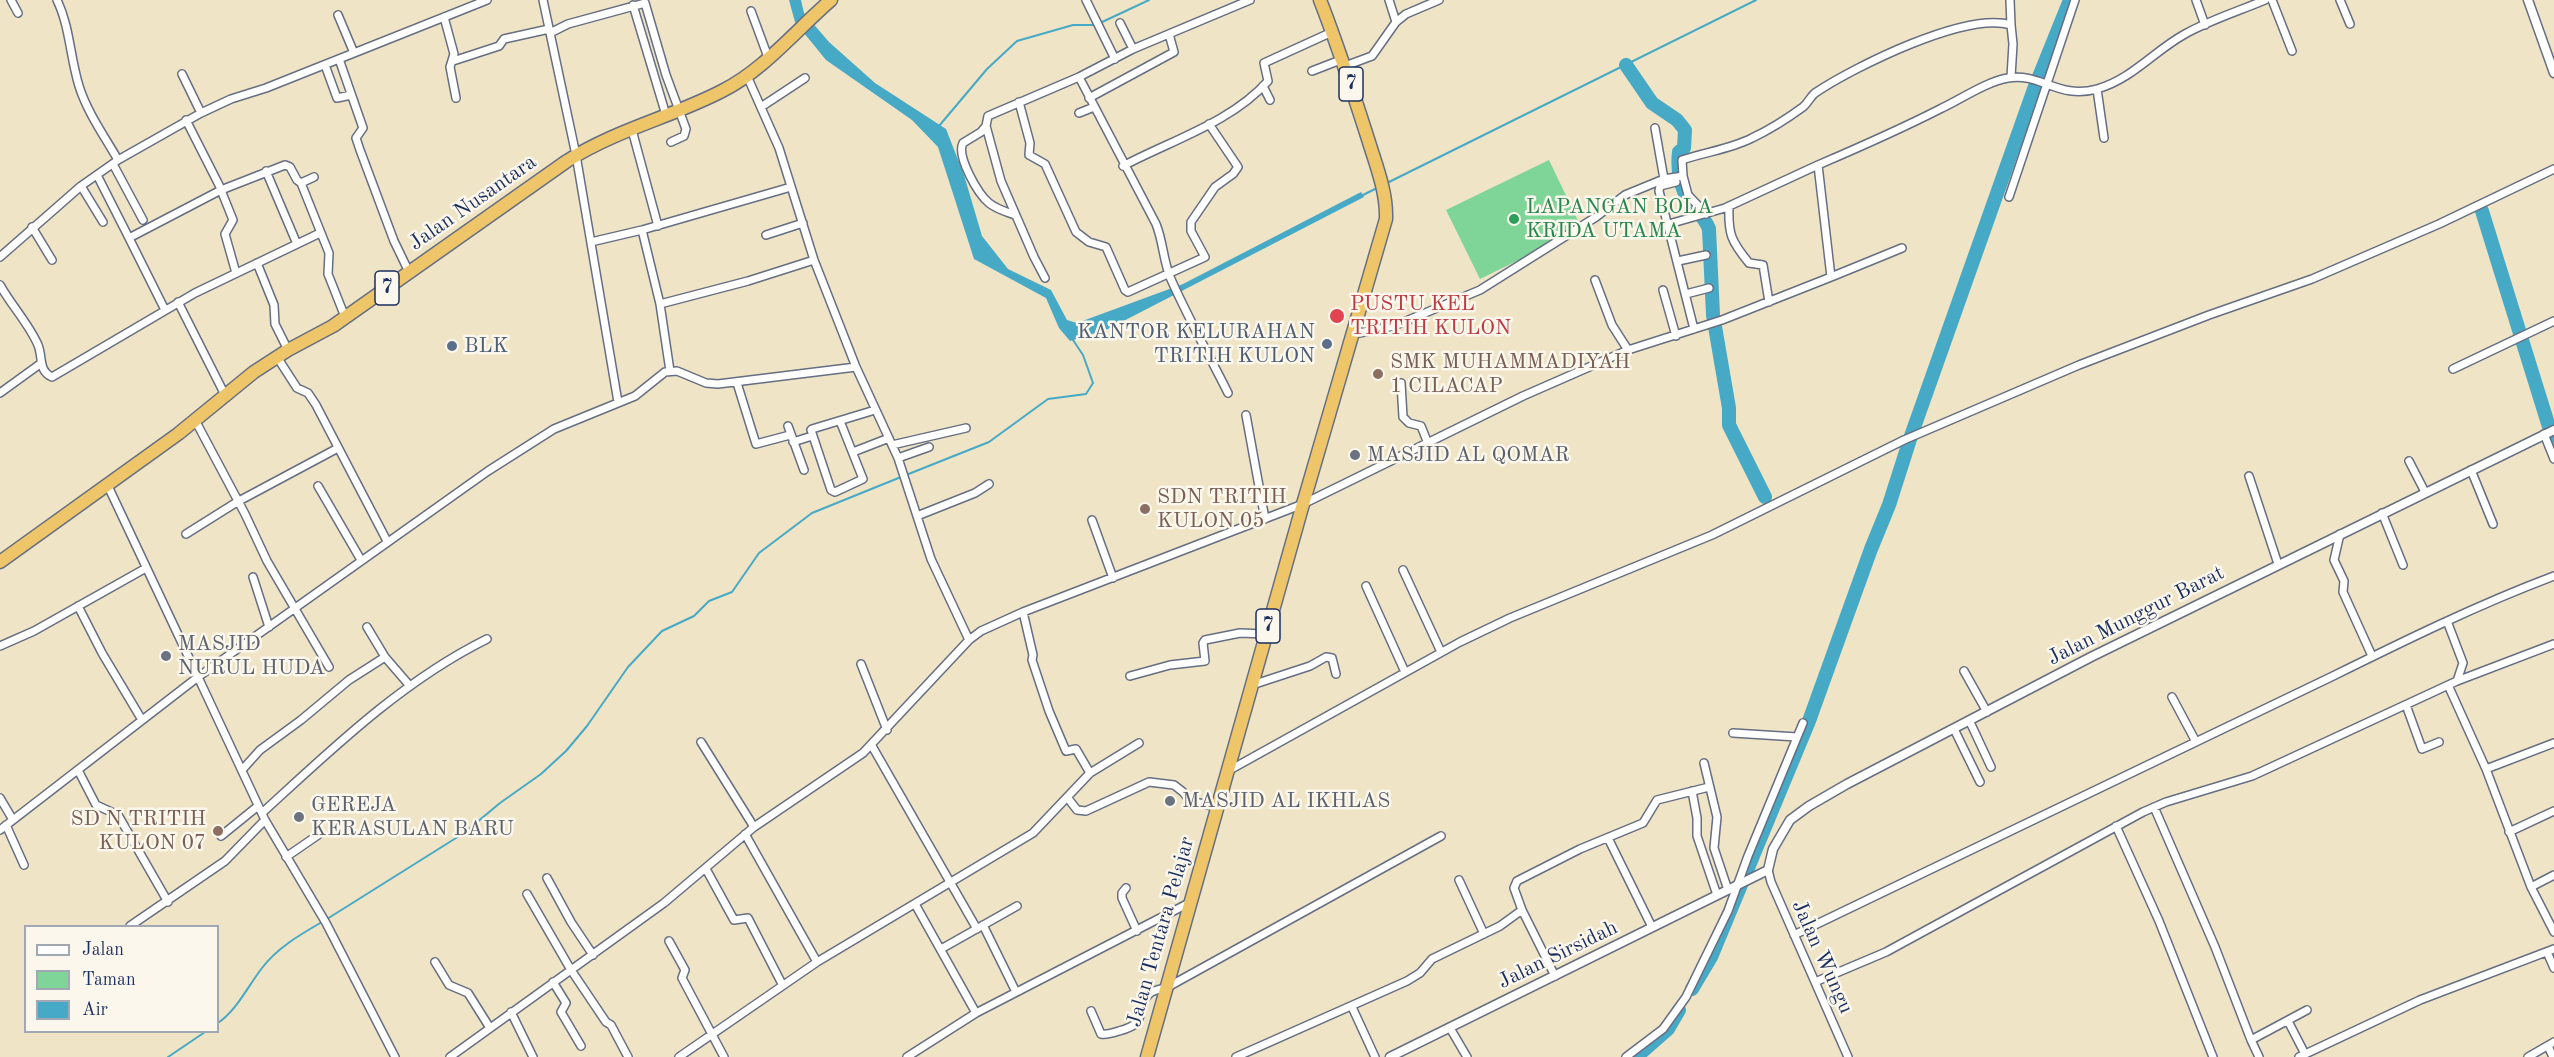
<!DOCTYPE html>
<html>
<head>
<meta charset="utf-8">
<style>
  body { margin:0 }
  #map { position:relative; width:2554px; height:1057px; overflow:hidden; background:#efe4c6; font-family:"Old Standard TT",serif }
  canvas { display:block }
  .legend { position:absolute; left:24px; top:925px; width:195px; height:108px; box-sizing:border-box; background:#fbf7ec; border:2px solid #a1a7b3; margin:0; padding:8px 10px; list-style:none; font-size:18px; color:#1b2f5e }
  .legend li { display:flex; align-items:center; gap:12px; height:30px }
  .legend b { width:30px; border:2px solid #a1a7b3 }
</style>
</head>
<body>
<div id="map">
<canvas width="2554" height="1057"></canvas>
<ul class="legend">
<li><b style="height:8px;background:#fff"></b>Jalan</li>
<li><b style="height:16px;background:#7fd498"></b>Taman</li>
<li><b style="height:16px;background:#46a9c6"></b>Air</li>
</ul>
</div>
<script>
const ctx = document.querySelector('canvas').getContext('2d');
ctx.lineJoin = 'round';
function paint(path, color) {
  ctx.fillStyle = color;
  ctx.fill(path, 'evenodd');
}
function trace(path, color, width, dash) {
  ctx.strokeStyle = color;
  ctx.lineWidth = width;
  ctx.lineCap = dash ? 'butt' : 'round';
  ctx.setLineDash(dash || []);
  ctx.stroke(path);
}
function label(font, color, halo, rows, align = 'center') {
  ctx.font = font + ' "Old Standard TT",serif';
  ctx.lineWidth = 5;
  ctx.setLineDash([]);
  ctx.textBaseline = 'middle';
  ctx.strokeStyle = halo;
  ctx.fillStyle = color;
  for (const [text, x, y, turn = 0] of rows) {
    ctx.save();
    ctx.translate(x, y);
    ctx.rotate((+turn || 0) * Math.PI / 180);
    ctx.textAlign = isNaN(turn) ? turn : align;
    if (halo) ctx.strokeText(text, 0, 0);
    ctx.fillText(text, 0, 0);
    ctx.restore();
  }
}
const green = new Path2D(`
  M1549,160L1582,229L1480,279L1446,210Z`);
const water = new Path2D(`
  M789,0H801L804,13L829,42L875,83L946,129L964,175L982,236L1008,269L1051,290L1067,320L1077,323L1183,284L1361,192L1364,197L1108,329L1070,341L1059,328L1046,298L974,259L938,147L912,120L826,60L795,22Z`);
const stream = new Path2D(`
  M1100,23L1149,0
  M939,126L987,69L1017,41L1073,25H1095
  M1385,184L1756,0
  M1361,196L1377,188
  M906,475L989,442L1048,399L1086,394L1093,383L1083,355L1073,340
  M327,919L464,833L500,803L541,774L566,751L587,726L628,667L662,631L694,616L709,601L732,592L759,553L812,513L901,477
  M218,1023C237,1010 248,986 262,968C277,948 301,934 322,922
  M168,1057L205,1032`);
const river = new Path2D(`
  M1626,65L1652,103L1677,120L1685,130L1684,148L1679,152C1677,169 1680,189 1690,202C1697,211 1705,218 1709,229L1713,315L1729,408V425L1765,497
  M2482,211L2554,443
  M1692,989L1711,957L1809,721L1871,549L1889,505L1911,436L2034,89L2070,0
  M1636,1057L1668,1029L1679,1010`);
const minor = new Path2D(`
  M11,0L18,13
  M57,0C70,27 70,57 79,86C87,112 105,137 118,160
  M543,0L576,155L618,402
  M1086,0L1115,59
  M1389,0L1396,22
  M2010,0L2011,25
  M2196,0L2205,25
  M2272,0L2292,51
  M2340,0L2350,24
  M633,5L666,115
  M751,11L768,57
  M338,15L354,53
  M444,17L454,54L450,67L456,98
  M1120,23L1133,49
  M550,33L568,24L645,3L666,75L686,129L684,136L671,142
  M339,59L363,128L356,138L360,150L394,241L409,272
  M453,61L499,46L504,39L549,29
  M325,65L337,98L351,95
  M1345,66L1372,56L1396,22L1406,14L1439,0
  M1312,71L1343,59
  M182,74L201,113
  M747,76L779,148L814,260L856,367L898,458L931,559L969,640
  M1079,77L1156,224C1163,241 1163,259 1170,277C1187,316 1209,355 1228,393
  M1263,86L1270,100
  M2097,89L2104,138
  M1089,98L1174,52L1169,34
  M1019,102L1030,143L1029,155L1045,164L1076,232L1089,242L1106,247L1125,290L1128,292L1205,257L1191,231V222L1215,187L1233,174L1238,167L1209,124
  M761,107L805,78
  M1079,113L1094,107
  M186,120L219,185L233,220L225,234L236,273
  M986,126L981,132L963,143C956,156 978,194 989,203C996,209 1007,212 1015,215
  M1655,128L1664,179L1683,176L1688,195L1706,214
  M632,130L658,226
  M113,164L143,220
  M1123,166C1170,141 1232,122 1268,81L1264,63L1332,32
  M266,171L297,244
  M97,175L129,238L221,190L285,165L290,167L297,180L301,183L314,177
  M1683,176L1682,160C1705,152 1731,149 1752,138C1769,130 1788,118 1803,107C1808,103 1810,97 1815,93C1854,67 1966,11 2011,25L2013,44L2011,77
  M1676,182L1660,186L1659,191L1694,329
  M301,183L329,253L328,274L345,317
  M81,186L103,222
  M2009,197L2075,0
  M1729,206C1728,234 1731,241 1749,263L1763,265L1769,302
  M1669,224L1725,208L1818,165
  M32,227L52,260
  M642,230L660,304L670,371
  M766,235L803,223
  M129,238L165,310
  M591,242L642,230L791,187
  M0,257L81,186L118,160L201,113L231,99L266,88L487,0
  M1678,261L1706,255
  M257,263L274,305L275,324L288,350
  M1831,277L1902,248
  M1045,278L1034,257L1001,181L986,126L988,116L1079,77L1133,49L1250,0
  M1595,280L1612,325L1628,350
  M0,285C11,305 29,324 38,345C43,357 38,371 52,377L195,293L320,233
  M1663,290L1676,336
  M1686,294L1709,288
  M178,302L225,395
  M660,304L748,281L814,260
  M1354,334L1394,326L1480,290L1596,217L1625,195L1664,179
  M277,357L297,388L308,393L316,405L387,541
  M2453,369L2554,321
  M737,383L756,444L790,435
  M1401,383L1403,417L1409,423L1421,426L1427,441
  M0,393L40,364
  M1246,415L1265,519
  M195,420L245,514L267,561L329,667
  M840,421L863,479L835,492L831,490L811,430L812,429L875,410
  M788,426L804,470
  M2544,434L2554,459
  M793,442L812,436
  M892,445L966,428
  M853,452L889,438
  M898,458L929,447
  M2409,461L2425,492
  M2471,470L2493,524
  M2249,476L2278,564
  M318,486L361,560
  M2382,513L2403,565
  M917,516L975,493L989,484
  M1092,520L1113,578
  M186,534L237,502L338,448
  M2340,534L2334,560L2344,581L2343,592L2372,656
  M1403,570L1441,652
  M253,577L269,627
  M1366,586L1405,672
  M78,606L102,653L142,720
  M1023,612L1033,655L1032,660L1049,711L1066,751L1076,749L1090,773
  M367,627L385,657L410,686
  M0,646L34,631L146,568
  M861,664L887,730
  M1964,671L1987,712
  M1130,676L1170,665L1205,661L1203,643L1205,640L1240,633L1266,634
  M2457,681L2554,644
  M1252,685L1310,666L1326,657L1332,658L1336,674
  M2448,685L2486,769L2531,887L2554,932
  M2172,697L2195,740
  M2406,705L2422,749L2439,742
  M1970,722L1991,767
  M1954,729L1980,782
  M1733,733L1797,737
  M701,742L754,827
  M872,746L977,929
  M1704,763L1717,817L1714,848L1728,890
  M2486,769L2554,743
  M78,770L96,805L118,815L168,902
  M242,770L260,750L301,720L349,680L385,657
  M1228,771L1460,642L1510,618L1712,535L1904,440L2079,365L2209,315L2312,279L2439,224L2554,169
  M1692,791L1697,818V836L1717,895
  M1067,797L1077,810L1086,811L1149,782L1174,785L1183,792L1190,801L1217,807
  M0,798L13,820
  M2154,807L2215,947L2251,1040L2307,1010
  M262,813C332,749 402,681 487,639
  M6,825L24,865
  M2116,826L2159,921L2213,1057
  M0,830L198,677L107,484
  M2509,832L2554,811
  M745,834L817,962
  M221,836L258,806
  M1608,838L1652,927
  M286,857L318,835
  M706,869L734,920L748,918L782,984
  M1768,870L1771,882L1848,1057
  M547,878L571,922L593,955
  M1459,880L1484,934
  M2531,887L2554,875
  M1126,888L1122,893V898L1137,931
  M527,894L571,970L606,1022L611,1025L628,1057
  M915,904L976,1013
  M1522,910L1555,976
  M983,925L1016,992
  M130,926L225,861L265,820
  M1794,935L2331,677C2404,641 2477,605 2554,576
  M669,941L685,970L682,978L724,1057
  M941,949L1017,906
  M2547,952L2554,968
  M435,962L449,985L468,993L490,1028
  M553,982L566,1003L561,1012L581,1046
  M1815,982L1886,952L2143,812L2166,802L2252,776L2457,681L2463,663L2447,621
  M1352,1007L1375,1057
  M1091,1011L1101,1034C1107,1035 1113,1033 1119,1031C1152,1022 1132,1011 1149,994C1153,990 1161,989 1166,988L1441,836
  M511,1012L533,1057
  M2288,1021L2305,1054
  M1450,1028L1467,1057
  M2251,1040L2259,1057
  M2548,1046L2553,1057
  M395,1057L326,923L265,820L198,677L488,471L554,429L635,396L665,372L677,371L706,383L718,384L856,367
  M450,1057L664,903L754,827L863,753L969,640L981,631L1023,612L1303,504L1523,396L1628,350L1722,320L1831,277L1818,165C1860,147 1901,129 1942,108C1961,99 1988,81 2008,78C2040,72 2059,100 2097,89C2132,79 2154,51 2185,34C2210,20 2239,11 2265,0
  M679,1057L817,962L1033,833L1090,773L1139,743
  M907,1057L976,1013L1191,902
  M1236,1057L1407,981L1420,973L1432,959L1500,926L1522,910L1514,888L1517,881L1580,849L1643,823L1657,800L1709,787
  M1626,1057L1663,1029L1686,997L1728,911L1748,856L1803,723
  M2299,1057L2420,1000L2554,949
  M2528,1057L2554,1042`);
const tertiary = new Path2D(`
  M2528,0L2554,73
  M1390,1057L1768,870L1773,849L1790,820L1809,806L1847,784L2091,657L2554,430`);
const trunk = new Path2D(`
  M0,562L178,434L254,372L288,350L333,326L567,161C615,130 672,117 722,91C764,70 796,30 831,0
  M1147,1057L1303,504L1386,219C1387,192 1376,165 1368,139C1353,92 1338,46 1320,0`);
const markers = [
  [1514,219,6,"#2e9e5b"],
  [1337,316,8,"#e0444e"],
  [1327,344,6,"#5c6f8a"],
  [452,346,6,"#5c6f8a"],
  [1378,374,6,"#8d6e63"],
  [1355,455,6,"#6b7280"],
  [1145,509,6,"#8d6e63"],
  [166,656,6,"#6b7280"],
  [1170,801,6,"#6b7280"],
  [299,817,6,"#6b7280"],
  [218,831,6,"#8d6e63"]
];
const shields = [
  [1351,84,24],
  [387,288,24],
  [1268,626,24]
];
const shieldNames = [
  ["7",1351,84],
  ["7",387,288],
  ["7",1268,626]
];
const streetNames = [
  ["Jalan Nusantara",473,203,-35],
  ["Jalan Munggur Barat",2136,616,-27],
  ["Jalan Tentara Pelajar",1161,932,-74],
  ["Jalan Sirsidah",1558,955,-26],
  ["Jalan Wungu",1822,957,66]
];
const leisureNames = [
  ["LAPANGAN BOLA",1526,207],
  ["KRIDA UTAMA",1526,231]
];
const healthNames = [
  ["PUSTU KEL",1350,304],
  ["TRITIH KULON",1350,328]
];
const serviceNames = [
  ["KANTOR KELURAHAN",1315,332],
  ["TRITIH KULON",1315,356],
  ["BLK",464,346,"left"]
];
const educationNames = [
  ["SMK MUHAMMADIYAH",1390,362],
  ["1 CILACAP",1390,386],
  ["SDN TRITIH",1157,497],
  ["KULON 05",1157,521],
  ["SD N TRITIH",206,819,"right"],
  ["KULON 07",206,843,"right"]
];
const worshipNames = [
  ["MASJID AL QOMAR",1367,455],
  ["MASJID",178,644],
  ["NURUL HUDA",178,668],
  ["MASJID AL IKHLAS",1182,801],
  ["GEREJA",311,805],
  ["KERASULAN BARU",311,829]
];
paint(green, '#7fd498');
paint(water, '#46a9c6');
trace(stream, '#46a9c6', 2);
trace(river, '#46a9c6', 14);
trace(minor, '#656e82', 10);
trace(tertiary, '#656e82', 11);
trace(trunk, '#656e82', 15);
trace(minor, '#fff', 7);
trace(tertiary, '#fff', 8);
trace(trunk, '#eec569', 12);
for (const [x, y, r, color] of markers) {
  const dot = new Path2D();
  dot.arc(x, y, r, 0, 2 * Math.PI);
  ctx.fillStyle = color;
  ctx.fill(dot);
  trace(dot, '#fbf7ec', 2);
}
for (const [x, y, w] of shields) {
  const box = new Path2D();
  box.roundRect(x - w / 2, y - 17, w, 34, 4.5);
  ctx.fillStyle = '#fbf7ec';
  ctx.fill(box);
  trace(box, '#1b2f5e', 1.5);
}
label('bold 20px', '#1b2f5e', null, shieldNames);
label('21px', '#1b2f5e', '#fbf7ec', streetNames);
label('21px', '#27864d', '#fbf7ec', leisureNames, 'left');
label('21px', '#be3a42', '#fbf7ec', healthNames, 'left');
label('21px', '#4e5e75', '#fbf7ec', serviceNames, 'right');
label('21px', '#785e54', '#fbf7ec', educationNames, 'left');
label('21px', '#5b616d', '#fbf7ec', worshipNames, 'left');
</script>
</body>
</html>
